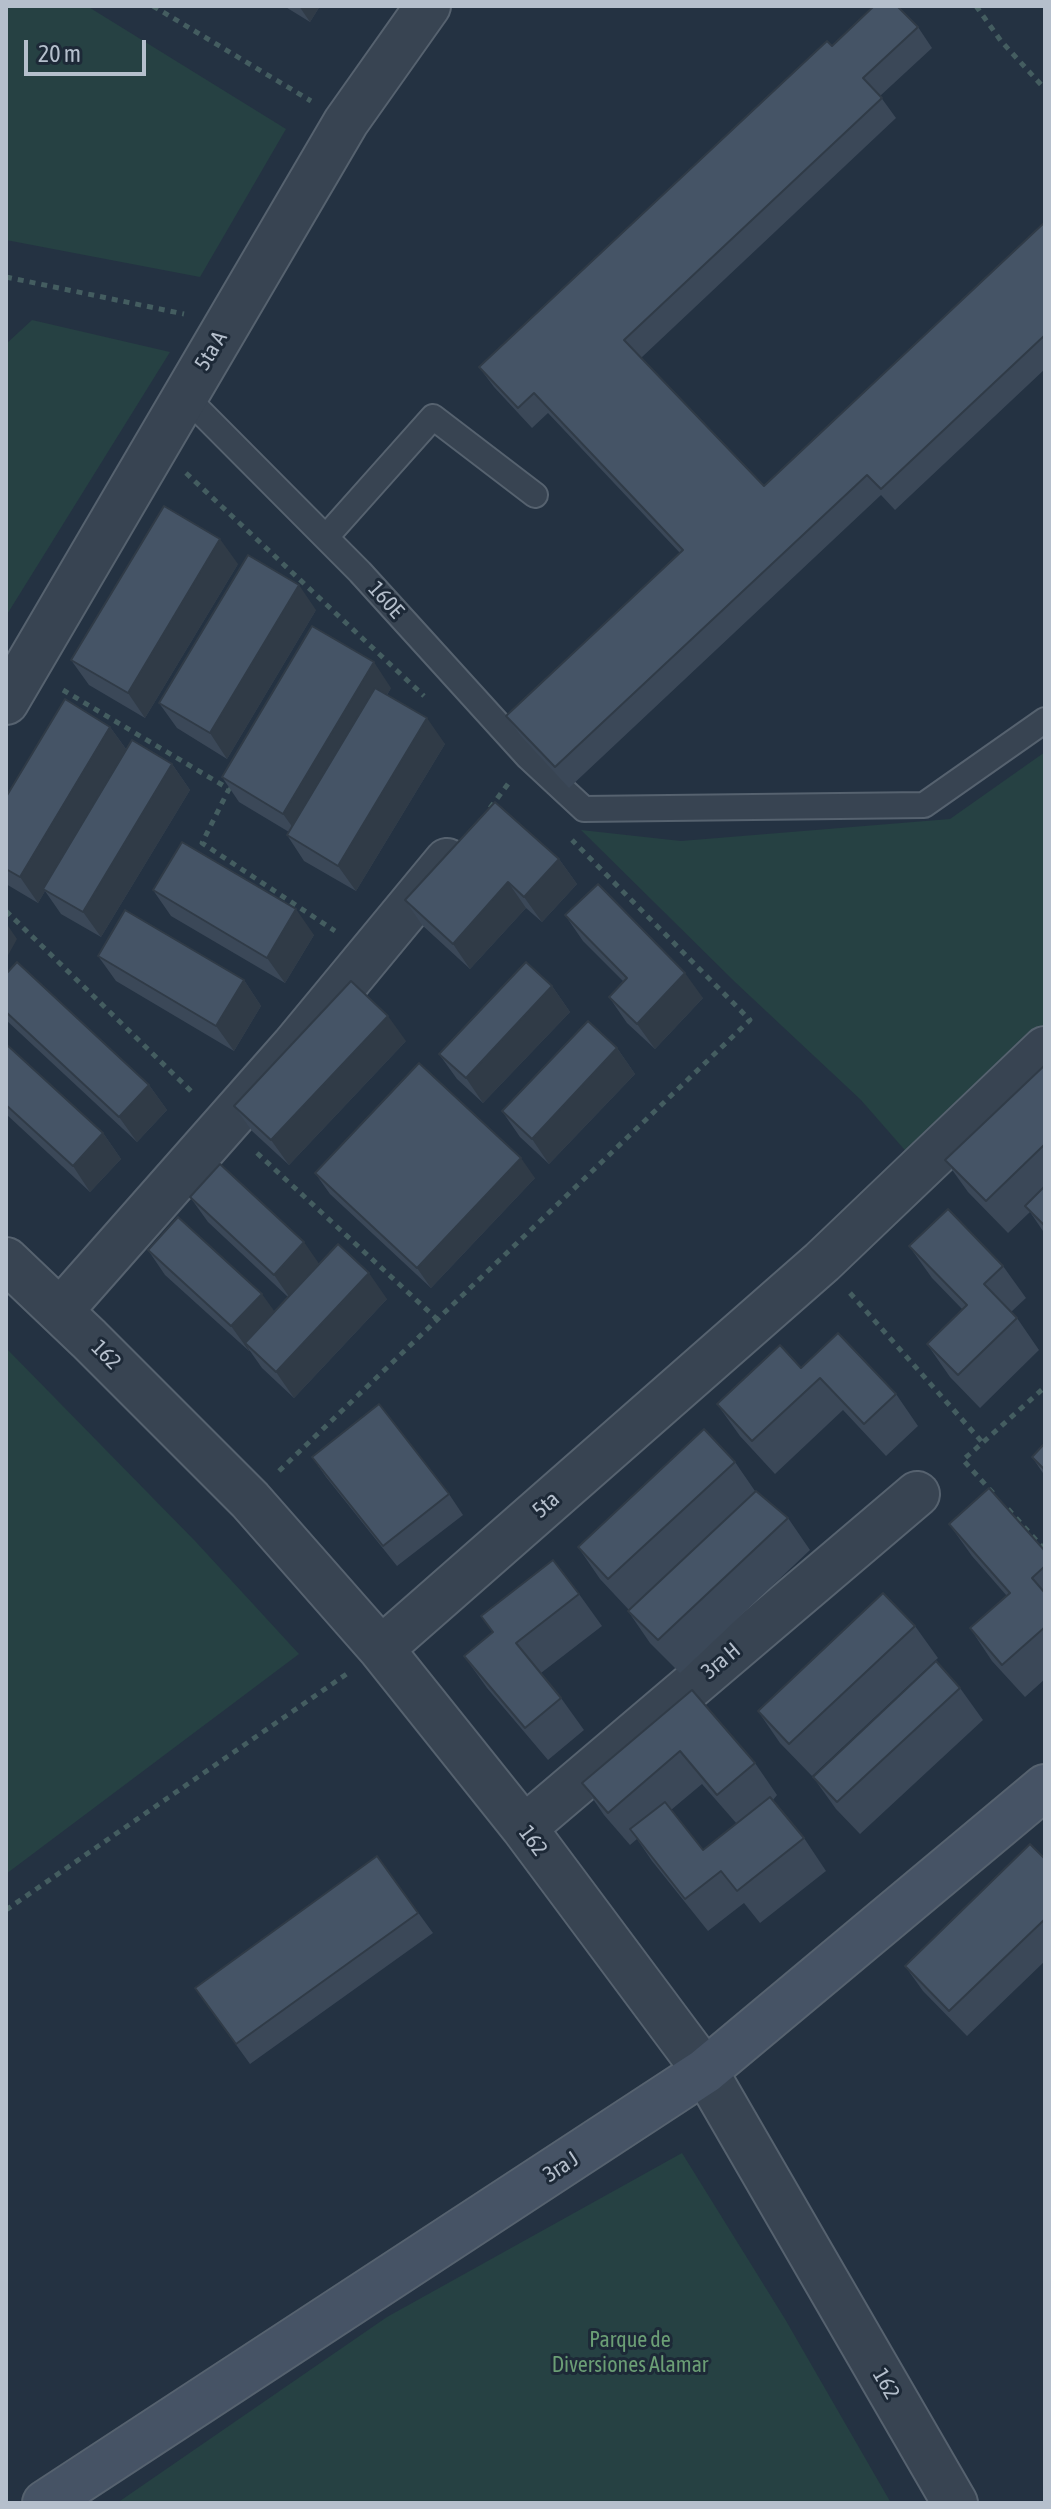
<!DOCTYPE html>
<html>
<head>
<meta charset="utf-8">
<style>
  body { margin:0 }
  #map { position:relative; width:1051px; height:2509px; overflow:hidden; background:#243242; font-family:"Asap Condensed",sans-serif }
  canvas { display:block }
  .frame { position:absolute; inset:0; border:8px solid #b5bfcc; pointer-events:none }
  .scale { position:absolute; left:24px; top:40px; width:122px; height:36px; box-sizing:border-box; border:4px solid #b5bfcc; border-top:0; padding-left:10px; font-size:24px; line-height:28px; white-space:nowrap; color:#b5bfcc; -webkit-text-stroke:6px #1d2937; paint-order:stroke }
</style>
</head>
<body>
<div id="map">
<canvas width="1051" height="2509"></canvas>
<div class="frame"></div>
<div class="scale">20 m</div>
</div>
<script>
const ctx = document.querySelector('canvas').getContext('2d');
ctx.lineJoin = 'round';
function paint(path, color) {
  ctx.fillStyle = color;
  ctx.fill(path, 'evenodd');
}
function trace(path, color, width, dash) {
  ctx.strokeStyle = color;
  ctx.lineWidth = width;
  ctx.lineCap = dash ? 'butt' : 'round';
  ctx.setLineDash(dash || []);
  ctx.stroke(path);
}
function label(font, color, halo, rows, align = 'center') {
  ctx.font = font + ' "Asap Condensed",sans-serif';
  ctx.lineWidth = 6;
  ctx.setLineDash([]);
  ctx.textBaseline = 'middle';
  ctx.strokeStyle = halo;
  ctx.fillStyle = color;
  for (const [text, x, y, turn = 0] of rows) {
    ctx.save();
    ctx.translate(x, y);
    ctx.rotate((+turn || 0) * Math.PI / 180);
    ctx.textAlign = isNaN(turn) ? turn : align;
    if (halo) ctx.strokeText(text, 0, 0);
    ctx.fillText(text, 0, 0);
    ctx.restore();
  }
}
const green = new Path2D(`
  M6,6H87L286,129L200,277L6,240Z
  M32,320L170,352L6,616V344Z
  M1045,752V1042L924,1172L861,1100L735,982L581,830L681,841L950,819Z
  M6,1348L196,1542L299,1654L6,1874Z
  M682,2153L785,2319L891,2503H117L387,2317Z`);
const path = new Path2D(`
  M153,6L311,101
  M976,6L1001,41L1045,89
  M6,277L184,314
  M186,473L424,696
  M63,690L229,789L202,843L335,931
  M490,808L508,784
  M6,911L194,1094
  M257,1153L438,1320
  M850,1293L982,1442
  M279,1471L750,1020L572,840
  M993,1493L963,1460L1045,1387
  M1008,1509L1045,1550
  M6,1910L348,1673`);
const lane = new Path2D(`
  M184,395L360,572L528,757L584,809L924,805L1045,720
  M326,537L433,417L535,495`);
const street = new Path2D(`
  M6,702L346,122L428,6
  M6,1260L89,1339L250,1500L381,1649L524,1828L705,2071L955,2503
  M60,1311L294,1046L447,861
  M381,1649L822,1262L1045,1049
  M524,1828L917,1494`);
const secondary = new Path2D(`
  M45,2503L705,2071L1045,1787`);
const wall = new Path2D(`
  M284,6H320L310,22Z
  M918,27L932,48L880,96L896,118L641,358L764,486L1045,222V369L895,510L881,495L569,788L521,736L506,716L680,553L548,413L532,428L494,387L479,367L832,46Z
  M238,564L145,718L89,685L71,660Z
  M316,610L227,759L177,728L159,703Z
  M391,688L387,695L445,744L356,891L304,861L287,835L289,832L239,802L222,777Z
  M110,727L126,749L172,764L190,790L101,937L61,914L45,891L38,903L6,884V797Z
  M559,859L577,884L542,922L526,908L470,969L422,925L405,900Z
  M153,890L314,935L285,983L171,916Z
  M565,915L703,998L655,1049L627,1023L609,997L623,981L583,941Z
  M98,956L244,980L261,1006L234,1051L116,981Z
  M6,974L149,1085L167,1110L137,1142L6,1020Z
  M552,986L570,1012L483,1103L457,1079L439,1054Z
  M406,1041L289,1165L252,1131L234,1106Z
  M6,1044L103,1133L121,1159L90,1192L6,1114Z
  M617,1048L635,1074L549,1164L520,1137L502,1111Z
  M1045,1065V1234L1030,1212L1008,1233L968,1192L945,1160Z
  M315,1173L535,1178L431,1288L330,1194Z
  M190,1197L387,1299L294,1398L262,1368L250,1351H249L165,1275L148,1250L274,1312L288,1297L208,1222Z
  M909,1246L1003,1266L1026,1298L1011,1312L1017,1318L1039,1350L980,1408L950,1377L927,1344L963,1310L932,1278Z
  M801,1368L896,1394L918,1426L886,1456L843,1410L775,1474L740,1436L717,1404Z
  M1045,1443V1476L1032,1457Z
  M312,1457L449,1494L463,1515L397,1566L326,1477Z
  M735,1462L755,1491L788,1518L810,1550L680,1673L650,1643L628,1611L629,1610L600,1579L578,1547Z
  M949,1524L1045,1551V1679L1025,1697L992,1661L970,1628L1007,1596L972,1556Z
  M579,1594L602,1626L541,1673L561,1698L584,1730L548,1760L487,1688L464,1656L493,1632L481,1616Z
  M915,1626L938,1658L812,1776L780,1743L758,1711Z
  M960,1688L983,1720L860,1834L836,1809L813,1777Z
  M692,1690L755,1763L777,1795L773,1800L804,1838L826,1871L760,1923L744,1903L708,1931L652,1861L637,1839L630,1845L604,1815L582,1783ZM702,1784L737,1824L703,1850L671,1810Z
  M377,1856L433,1933L250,2064L195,1988Z
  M1045,1859V1961L967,2036L923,1991L905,1966Z`);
const shadedWall = new Path2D(`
  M299,6H320L310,22Z
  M220,539L238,564L145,718L128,693Z
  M299,585L316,610L227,759L210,733Z
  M374,662L391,688L301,839L283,814Z
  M427,718L445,744L356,891L338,866Z
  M110,727L128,752L43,889L45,891L38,903L20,877Z
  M172,764L190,790L101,937L83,912Z
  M559,859L577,884L542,922L524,897Z
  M508,882L526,908L470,969L453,944Z
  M296,909L314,935L285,983L267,958Z
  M6,923L17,939L6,959Z
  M685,973L703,998L655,1049L637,1024Z
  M244,980L261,1006L234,1051L216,1026Z
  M552,986L570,1012L483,1103L466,1078Z
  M388,1016L406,1041L289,1165L271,1140Z
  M617,1048L635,1074L549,1164L532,1139Z
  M149,1085L167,1110L137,1142L119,1117Z
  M103,1133L121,1159L90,1192L73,1166Z
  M521,1158L535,1178L431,1288L417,1268Z
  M304,1242L322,1268L292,1301L274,1275Z
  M369,1273L387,1299L294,1398L276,1372Z
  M262,1294L280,1319L245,1343L250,1351H249L231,1326Z`);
const building = new Path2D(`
  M874,6H897L918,27L863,78L882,98L624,340L764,486L1045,222V335L881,489L867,475L555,767L506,716L683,550L534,393L518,408L479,367L827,41L832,46Z
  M164,506L220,539L128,693L71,660Z
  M248,555L299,585L210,733L159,703Z
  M312,626L374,662L283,814L222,777Z
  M375,688L427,718L338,866L287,835Z
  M65,699L110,727L20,877L6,869V797Z
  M132,740L172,764L83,912L43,889Z
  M495,802L559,859L524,897L508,882L453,944L405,900Z
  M182,842L296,909L267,958L153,890Z
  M598,884L685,973L637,1024L609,997L627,978L565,915Z
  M125,910L244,980L216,1026L98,956Z
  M17,962L149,1085L119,1117L6,1012V974Z
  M526,962L552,986L466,1078L439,1054Z
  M351,981L388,1016L271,1140L234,1106Z
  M588,1021L617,1048L532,1139L502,1111Z
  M6,1044L103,1133L73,1166L6,1105Z
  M419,1063L521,1158L417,1268L315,1173Z
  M1045,1065V1144L986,1201L945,1160Z
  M220,1164L304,1242L274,1275L190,1197Z
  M1045,1186V1226L1025,1206Z
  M948,1209L1003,1266L984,1284L1017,1318L958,1375L927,1344L967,1305L909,1246Z
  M178,1217L262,1294L231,1326L148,1250Z
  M338,1244L369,1273L276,1372L245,1343Z
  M838,1333L896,1394L864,1424L820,1378L752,1441L717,1404L780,1345L801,1368Z
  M379,1404L449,1494L383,1546L312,1457Z
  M704,1429L735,1462L608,1579L578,1547Z
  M1045,1443V1470L1032,1457Z
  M989,1488L1045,1551V1566L1032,1578L1045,1593V1627L1002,1665L970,1628L1010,1593L949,1524Z
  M756,1491L788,1518L658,1640L628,1611Z
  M553,1560L579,1594L516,1643L561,1698L525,1728L464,1656L493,1632L481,1616Z
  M883,1593L915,1626L789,1744L758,1711Z
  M936,1661L960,1688L837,1802L813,1777Z
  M692,1690L755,1763L717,1795L680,1751L608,1813L582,1783Z
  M770,1797L804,1838L737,1891L721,1871L685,1899L630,1829L665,1802L703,1850Z
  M1030,1844L1045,1859V1919L949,2011L905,1966Z
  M377,1856L418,1913L236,2044L195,1988Z`);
const streetNames = [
  ["5ta A",211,351,-59],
  ["160E",386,600,48],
  ["162",106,1355,45],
  ["5ta",546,1505,-41],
  ["3ra H",721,1661,-40],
  ["162",533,1841,53],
  ["3ra J",561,2167,-33],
  ["162",886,2384,60]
];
const parkNames = [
  ["Parque de",630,2340],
  ["Diversiones Alamar",630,2365]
];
paint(green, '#264143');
trace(lane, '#56626f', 28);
trace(street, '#56626f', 48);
trace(secondary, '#56626f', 48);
trace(path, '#445d60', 5, [6, 6]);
trace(lane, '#384452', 24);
trace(street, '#384452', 44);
trace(secondary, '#465365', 44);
paint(wall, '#3b4858');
paint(shadedWall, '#303b47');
paint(building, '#455466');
trace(building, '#303b47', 2);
label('22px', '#b5bfcc', '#1d2937', streetNames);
label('22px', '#6b9e75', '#1d2937', parkNames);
</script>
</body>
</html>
